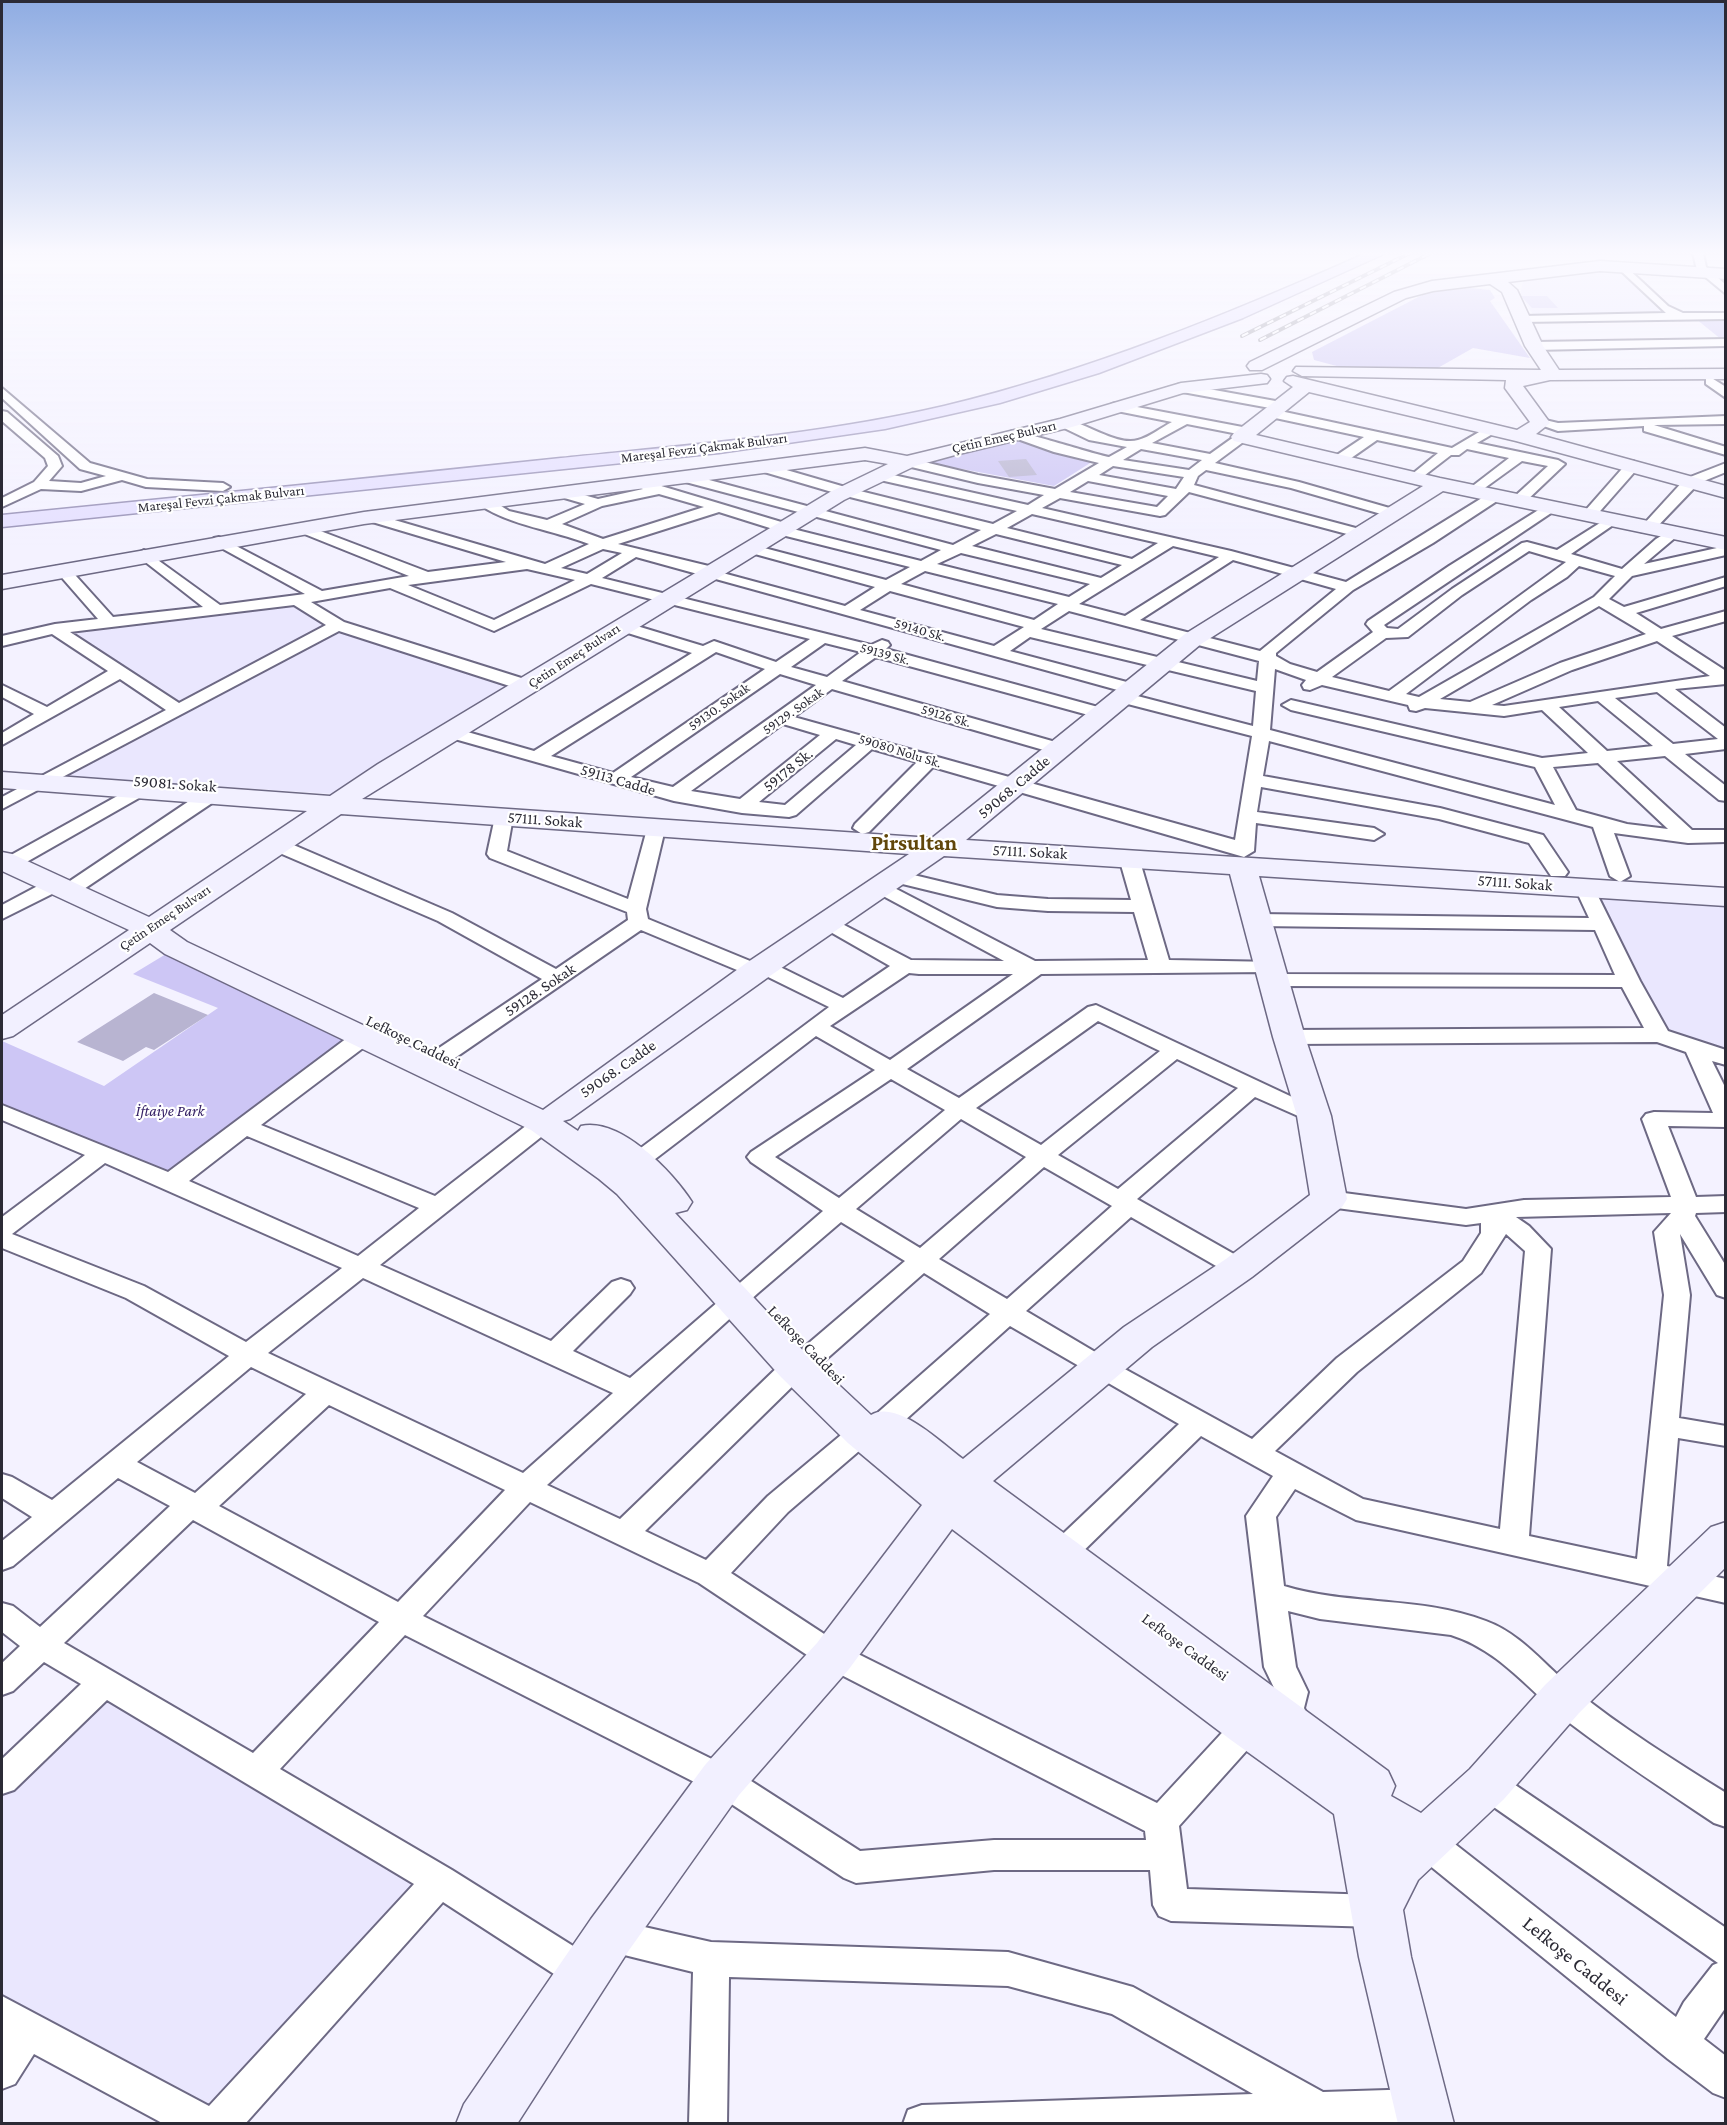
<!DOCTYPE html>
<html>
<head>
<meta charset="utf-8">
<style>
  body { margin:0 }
  #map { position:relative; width:1727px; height:2125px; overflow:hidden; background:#f4f2ff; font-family:"Crimson Pro",serif }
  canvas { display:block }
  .frame { position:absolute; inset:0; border:3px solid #2b2a35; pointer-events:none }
</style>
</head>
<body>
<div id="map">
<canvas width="1727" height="2125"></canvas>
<div class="frame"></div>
</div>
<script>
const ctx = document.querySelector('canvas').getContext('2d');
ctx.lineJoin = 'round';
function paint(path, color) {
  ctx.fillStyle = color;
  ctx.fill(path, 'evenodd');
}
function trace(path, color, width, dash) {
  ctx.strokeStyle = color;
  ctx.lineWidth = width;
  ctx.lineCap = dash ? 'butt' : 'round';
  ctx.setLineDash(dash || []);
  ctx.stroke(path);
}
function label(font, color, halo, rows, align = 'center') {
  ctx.font = font + ' "Crimson Pro",serif';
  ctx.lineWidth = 4.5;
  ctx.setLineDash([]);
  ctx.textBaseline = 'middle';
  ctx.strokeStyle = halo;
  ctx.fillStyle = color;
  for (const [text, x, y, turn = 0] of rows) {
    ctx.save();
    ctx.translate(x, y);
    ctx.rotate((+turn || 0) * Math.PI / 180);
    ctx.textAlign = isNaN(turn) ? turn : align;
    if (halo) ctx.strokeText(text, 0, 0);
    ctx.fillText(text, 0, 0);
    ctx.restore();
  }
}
const built = new Path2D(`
  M1584,272H1622L1667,314L1534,316L1520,295L1523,280Z
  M297,600L338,625L528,686L349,795L58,776L177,709L55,629Z
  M1585,888L1725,897V1058L1659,1035Z
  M104,1682L440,1881L219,2123L28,2031L2,2014V1780Z`);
const green = new Path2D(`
  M1471,288L1490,290L1495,298L1490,301L1530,358L1473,348L1436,369L1344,368L1314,360L1312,352L1428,292Z
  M1521,296H1547L1558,308H1532Z
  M1696,319H1725V340H1722Z
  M1015,440L1098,458L1054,486L924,462Z
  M176,948L363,1037L171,1182L2,1112V1041L104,1086L218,1008L133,974Z`);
const building = new Path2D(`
  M1026,459L1037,475L1009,477L998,461Z
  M154,993L208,1015L154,1050L146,1047L123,1061L77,1042Z`);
const street = new Path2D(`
  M1693,253H1703L1706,267L1726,285V294L1697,270Z
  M1623,264L1668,306L1683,313H1726V319L1522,322L1516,319L1522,316L1666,313L1619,269V265Z
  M1726,339V346L1534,350L1528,346L1534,342Z
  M1710,377L1726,387V398L1706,384V378Z
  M1181,384L1281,402L1287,406L1281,410L1177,391V385Z
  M2,388L90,463L147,479L223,483L230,487L223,491L146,487L122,480L81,491L41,489L2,507V498L34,482L48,466L45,458L2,421V411L7,412L58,456L62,466L49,481L81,483L106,476L80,469L2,398Z
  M1116,403L1253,429V435L1247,436L1246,440L1215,463L1299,482L1400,511L1402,514L1395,518L1291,488L1206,470L1198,476L1194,485L1367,531L1369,534L1362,538L1189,492L1165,515L1160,516L1060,498L1042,508L1231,551L1346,582L1490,493H1500V499L1433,543L1353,590L1276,653V656L1290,664L1317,672L1373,632L1366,624L1368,621L1449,566L1548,504H1558L1560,507L1384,625L1387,628L1398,629L1452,589L1522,543L1527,542L1557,550L1611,516L1616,517L1618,520L1616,523L1571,554L1622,569L1656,539L1671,530L1676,531L1678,534L1676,537L1644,564L1726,546V555L1632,576L1609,599L1624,607L1726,577V586L1636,613L1661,629L1726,611V621L1672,636L1726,671V684L1675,689L1726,728V749L1685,754L1726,786V801L1719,800L1665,756L1617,761L1692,830H1726V842L1688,843L1614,833L1630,876L1620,882L1610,876L1593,827L1269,741L1263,776L1440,808L1543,835L1568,872L1565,876H1551L1529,843L1439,819L1261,787L1257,812L1374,828L1384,834L1374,840L1256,823L1254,851L1244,857L933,767L869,832L862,834L853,828L855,824L917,762L872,749L796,815L789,817L742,813L674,801L444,736L441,732L444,728L450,727L534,751L692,653L615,629L613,626L615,623H627L703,646L714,641L776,662L810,639L591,584L494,631L390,588L311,602L344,622L534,682L536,686L534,690H522L339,631L2,809V797L166,710L120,679L2,745V733L34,714L2,697V685L47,707L108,671L52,634L2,646V636L55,624L98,619L57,572L54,569L57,566H67L113,617L203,607L139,557L137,554L144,550L220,605L305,594L214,544L212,541L214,538L219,537L322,591L409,576L297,531L295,528L302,524L428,572L506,562L369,521L367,518L374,514L545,564L589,544C553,530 512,526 480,505V499H490L509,511L547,520L585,504L554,495V489L559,488L598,499L643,489L631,483L638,479L788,524L789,528L921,561L941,550L678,480L676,477L683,473L953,545L981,530L842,495L754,469L752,466L759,462L852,489L993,524L1017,511L880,480L873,476L880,472L1028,505L1044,495L978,483L903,465L901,462L908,458L978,475L1055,489L1099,463L1054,452L1012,437V431C1019,430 1093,454 1109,457L1127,447L1089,440L1060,426V420C1077,416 1115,447 1138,440C1150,437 1162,427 1172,422L1112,410V404ZM1187,424L1238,434L1210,454L1152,443ZM1141,449L1202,460L1189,470L1123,460ZM1113,466L1184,477L1176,489L1099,475ZM1088,481L1168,496L1157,507L1070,492ZM659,494L704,507L603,539L562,524L602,506ZM719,512L773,529L774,533L910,567L886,580L749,544L742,548L744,551L875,587L845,606L719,572L717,568L618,544ZM1032,514L1158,543L1132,559L1007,528ZM996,534L1122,565L1101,578L972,546ZM1173,546L1219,557L1125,616L1079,604ZM603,549L622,553L587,574L561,568ZM1529,551L1566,562L1389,691L1332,677L1386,638L1408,637L1462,595ZM961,553L1090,584L1069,597L937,564ZM636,557L1132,694L1138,693L1140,689L1138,685L1010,651L1030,637L1256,691L1253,726L1122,692L1113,697L1116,701L1252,736L1235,840L794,717L832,689L1054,753H1066L1069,749L1066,745L842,681L876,657L1103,719L1112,714L1109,710L886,649L890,645L888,642L882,640L871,645L602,578ZM1233,560L1336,589L1260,651L1140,620ZM1579,566L1615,576L1594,597L1419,697L1406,694L1531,600L1567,577ZM527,569L575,580L494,620L408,585ZM925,571L1058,604L1034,620L901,584ZM890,591L1024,627L994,646L860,610ZM294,605L326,625L179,703L70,632ZM1599,606L1646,634L1560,663L1470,702L1440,699ZM1069,611L1259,661L1257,681L1041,629ZM1657,641L1710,676L1504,706L1492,705L1572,670ZM825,643L861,652L827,677L791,667ZM716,652L765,669L613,773L551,756ZM1275,669L1306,680L1302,685L1304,689L1310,690L1322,685L1408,705L1410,710L1416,711L1425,708L1504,716L1542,710L1588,753L1542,758L1291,700L1282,705L1291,710L1535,767L1555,805L1270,730ZM780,674L816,685L673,787L631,777ZM1657,692L1718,739L1673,744L1615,698ZM1598,701L1653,746L1607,751L1559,707ZM783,724L820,735L740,799L691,791ZM836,739L856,745L785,805L759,802ZM1598,763L1668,829L1627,824L1576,810L1553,767Z
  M1271,409L1452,448L1491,425L1496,426V432L1477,443L1558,460L1565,464L1524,503H1514V497L1548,466L1522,461L1475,495L1470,494V488L1509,458L1467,449L1459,455H1451L1416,482L1409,478L1411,475L1438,453L1377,440L1344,463H1334V457L1364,437L1266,416L1265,413Z
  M1726,416V424L1654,425L1726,447V455L1644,431V426L1558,431L1535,423L1541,419L1558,423Z
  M1633,461L1640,465L1638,468L1594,518H1584V512L1628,462Z
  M1726,463V472L1699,483L1652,532H1642L1640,529L1642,526L1685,479Z
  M139,784L146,786L148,790L146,794L16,868L9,870L2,867V860Z
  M211,789L218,791L220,795L218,799L75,895H61L58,891L2,919V905L47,881L54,879L64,885L204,791Z
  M504,811L513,817L507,851L628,899L647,829L649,825H663L665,829L646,909L648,919L755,963L763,960L770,962L843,998L890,966L820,926L817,922L820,918L827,916L911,960L1004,961L872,890L869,886L872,882L879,880L1035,961L1148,960L1134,912L1048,911L997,907L886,880L883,876L886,872L893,870L997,895L1048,899L1131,900L1119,858L1129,852L1139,858L1169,960L1277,962L1281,966L1277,970L1270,972L1041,974L907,1069L959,1098L1088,1007L1096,1005L1322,1111L1326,1116L1322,1121L1314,1123L1255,1097L1137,1199L1248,1262L1252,1268L1248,1274L1239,1277L1230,1274L1131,1217L1026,1311L1112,1362L1252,1439L1337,1358L1463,1261L1481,1233V1223L1466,1225L1329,1207L1320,1205L1317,1199L1320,1193L1329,1191L1466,1209L1524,1200L1671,1197L1642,1119L1646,1114L1654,1112L1713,1113L1686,1052L1657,1042L1289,1044L1281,1042L1278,1037L1281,1032L1289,1030L1644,1028L1622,987L1274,986L1266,985L1263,980L1266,975L1274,974L1615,975L1595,930L1257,926L1250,924L1247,920L1250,916L1257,914L1589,918L1575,888L1578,884H1592L1640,981L1668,1031L1726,1050V1065L1712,1061L1726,1089V1127L1668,1126L1696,1197L1726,1196V1212L1696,1213L1695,1216L1726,1266V1298L1717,1295L1680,1234L1690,1295L1679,1418L1726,1426V1446L1678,1438L1667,1566L1726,1579V1603L1356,1520L1295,1489L1276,1517L1284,1586C1350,1606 1421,1596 1486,1621C1522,1634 1546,1667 1575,1690C1622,1728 1675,1761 1726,1793V1827L1714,1823C1666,1791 1617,1759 1571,1724C1531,1693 1500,1650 1451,1635L1320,1619L1288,1611L1296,1667L1308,1692L1304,1708L1312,1726L1307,1736L1296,1740L1285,1736L1272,1708L1276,1692L1264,1667L1246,1516L1273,1476L1201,1436L1071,1563L1060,1567L1049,1563L1045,1555L1049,1547L1179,1424L1010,1326L894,1430L884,1433L876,1431L873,1439L788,1512L731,1573L844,1647L1157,1803L1244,1709L1255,1705L1266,1709L1271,1719L1266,1729L1179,1826L1187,1889L1376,1895L1388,1900L1394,1911L1388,1922L1376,1927L1171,1921L1159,1916L1153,1905L1150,1870H994L856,1883L844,1878L710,1790L405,1635L280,1769L452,1870L597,1961L602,1973L597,1985L584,1990L571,1985L443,1902L245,2124H164L34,2054L15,2084L2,2089V1996L209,2106L414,1884L107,1700L14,1790L2,1794V1759L81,1684L44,1662L13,1691L2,1695V1663L20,1646L2,1632V1603L13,1606L40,1627L170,1506L118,1478L13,1566L2,1570V1541L32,1517L2,1498V1474L12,1477L52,1500L229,1356L126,1298L2,1248V1217L85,1155L2,1120V1105L168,1172L355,1032H371L374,1037L371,1042L261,1125L435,1196L549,1108H565L569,1113L565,1118L380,1265L551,1341L612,1282L621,1279L630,1282L634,1288L630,1294L573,1351L630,1378L823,1211L751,1162L747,1157L751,1152L875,1070L816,1036L646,1166L638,1169L630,1166L626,1161L630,1156L829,1007L764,975L756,977L749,975L641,930L449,1062H433L430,1057L433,1052L542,979L438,921L268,848L265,844L268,840H282L452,913L556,969L628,920L627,912L490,858L487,854L495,817ZM909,973L919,974H1013L890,1060L830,1026ZM1098,1021L1160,1051L1041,1145L976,1108ZM1177,1059L1238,1088L1118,1189L1058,1155ZM891,1079L945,1110L839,1198L775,1157ZM961,1119L1026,1157L920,1248L856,1209ZM247,1136L419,1208L358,1256L189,1181ZM105,1163L342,1268L246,1342L144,1286L12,1234ZM1044,1167L1112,1206L1007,1299L939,1259ZM1671,1213L1654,1232L1664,1295L1637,1559L1529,1536L1551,1249L1529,1226L1516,1217ZM841,1222L905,1261L803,1348L800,1355L802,1360L795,1357L785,1360L620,1519L547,1485L758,1293ZM1506,1234L1525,1251L1500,1529L1363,1499L1275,1451L1357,1372L1481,1273ZM924,1273L990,1314L874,1416L871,1424L863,1422L853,1425L768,1496L706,1560L645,1531L805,1374L809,1367L806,1362L813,1364L823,1362ZM363,1278L613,1393L523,1473L268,1353ZM251,1367L306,1394L195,1493L137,1462ZM329,1405L505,1490L398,1602L219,1506ZM530,1502L699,1583L822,1665L1145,1831L1146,1840H994L860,1851L734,1770L423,1616ZM193,1520L379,1622L253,1753L64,1643Z
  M1487,1769L1499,1774L1726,1928V2007L1704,2039L1726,2056V2098L1713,2093L1668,2059L1413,1852L1408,1841L1413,1830L1425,1826L1437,1830L1676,2017L1684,2002L1713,1965L1718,1963L1475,1794L1470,1784L1475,1774Z
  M609,1919L711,1942L1008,1952L1133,1987L1323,2092L1420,2089L1434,2095L1439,2108L1434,2121L1429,2124H903L908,2110L922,2105L1253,2094L1112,2014L1008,1986L729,1977L727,2124H689L693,1972L596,1948L591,1936L596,1924Z`);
const secondary = new Path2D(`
  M1600,261L1726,269V279L1600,271L1508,282L1517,290L1543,346L1559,370L1726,369V379L1550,380L1523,386L1550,423L1536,434L1726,486V498L1516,441L1309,392L1256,435L1440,478L1726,537V550L1443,491L1201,644L966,840L1726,888V906L1259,876L1305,1037L1331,1116L1347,1199L1342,1207L1252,1277L1152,1347L993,1481L1388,1771L1395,1786L1391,1796L1421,1813L1470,1769L1545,1685L1711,1527L1726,1522V1567L1579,1713L1504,1799L1418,1880L1403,1910L1411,1957L1454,2124H1398L1359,1957L1334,1814L1231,1740L952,1529L849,1669L739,1795L627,1953L517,2124H456L464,2104L591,1919L705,1765L817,1643L922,1505L848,1443L781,1377L617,1194L599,1179L531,1130L165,954L150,943L13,1036L2,1039V1015L129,930L2,871V852L12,854L149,917L307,811L2,788V772L330,796L378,764L830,492L888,464L865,460L364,524L2,589V575L364,512L865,448L907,456L1060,419L1181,383L1261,374L1267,375L1270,379L1267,383L1183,393L1072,427L955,455L915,466L844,500L362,799L932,838L1185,634L1423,486L1234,441L1231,437L1234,433L1293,387L1284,381L1287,377L1293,376L1517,430L1530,422L1505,388L1506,380L1302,376L1293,371L1296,367L1541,370L1525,346L1502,292L1490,284L1433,291L1406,298L1262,370H1250L1247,366L1250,362L1394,292L1432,281ZM341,814L909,854L745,964L543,1110L187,942L170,930ZM944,856L1230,874L1273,1037L1297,1116L1310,1195L1226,1259L1124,1327L963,1459C941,1443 897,1399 871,1415L809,1357L675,1213L687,1210L692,1202C673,1172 620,1117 581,1126L578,1131L563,1121L570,1119L767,978Z`);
const primary = new Path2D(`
  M1366,253H1386L1243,318L1099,373L1000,403L885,429L719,453L2,527V515C188,496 375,478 561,458C689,445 819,435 944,406C1090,371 1229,314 1366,253Z`);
const rail = new Path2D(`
  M1242,336L1410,253
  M1260,340L1431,253`);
const farStreetnames = [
  ["Çetin Emeç Bulvarı",1004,437,-13],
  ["Mareşal Fevzi Çakmak Bulvarı",704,448,-7],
  ["Mareşal Fevzi Çakmak Bulvarı",221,499,-6],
  ["59140 Sk.",920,630,16],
  ["59139 Sk.",885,654,15],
  ["Çetin Emeç Bulvarı",574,656,-33],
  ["59130. Sokak",719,707,-35],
  ["59129. Sokak",793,711,-35],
  ["59126 Sk.",946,716,16],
  ["59080 Nolu Sk.",900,751,17],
  ["Çetin Emeç Bulvarı",165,918,-34]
];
const streetNames = [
  ["59178 Sk.",788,770,-39],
  ["59113 Cadde",618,780,16],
  ["59081. Sokak",175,784,4],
  ["59068. Cadde",1014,787,-40],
  ["57111. Sokak",545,820,4],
  ["57111. Sokak",1030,852,3],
  ["57111. Sokak",1515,883,4],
  ["59128. Sokak",540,990,-34],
  ["Lefkoşe Caddesi",413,1042,26],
  ["59068. Cadde",618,1069,-35],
  ["Lefkoşe Caddesi",806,1345,46],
  ["Lefkoşe Caddesi",1185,1647,36]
];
const parkNames = [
  ["İftaiye Park",170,1111]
];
const nearStreetnames = [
  ["Lefkoşe Caddesi",1575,1961,39]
];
const districtNames = [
  ["Pirsultan",914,843]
];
paint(built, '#eae7fe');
paint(green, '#cdc6f5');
paint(building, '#b8b4d1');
trace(street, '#6d6984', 4);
trace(secondary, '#6d6984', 3);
trace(primary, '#9993b8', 3);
paint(street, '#fff');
paint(secondary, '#f2f0ff');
paint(primary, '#e5e0ff');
trace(rail, '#94939f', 4);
trace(rail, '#fff', 2, [7]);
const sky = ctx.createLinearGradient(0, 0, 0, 550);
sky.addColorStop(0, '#8face2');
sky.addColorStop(0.46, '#faf9ff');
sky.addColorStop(1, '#faf9ff00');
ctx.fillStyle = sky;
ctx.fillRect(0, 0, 1727, 550);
label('14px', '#2b2a35', '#fff', farStreetnames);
label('16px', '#2b2a35', '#fff', streetNames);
label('italic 16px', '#352165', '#fff', parkNames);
label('20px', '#2b2a35', '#fff', nearStreetnames);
label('bold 22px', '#61460a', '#fff', districtNames);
</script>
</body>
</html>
